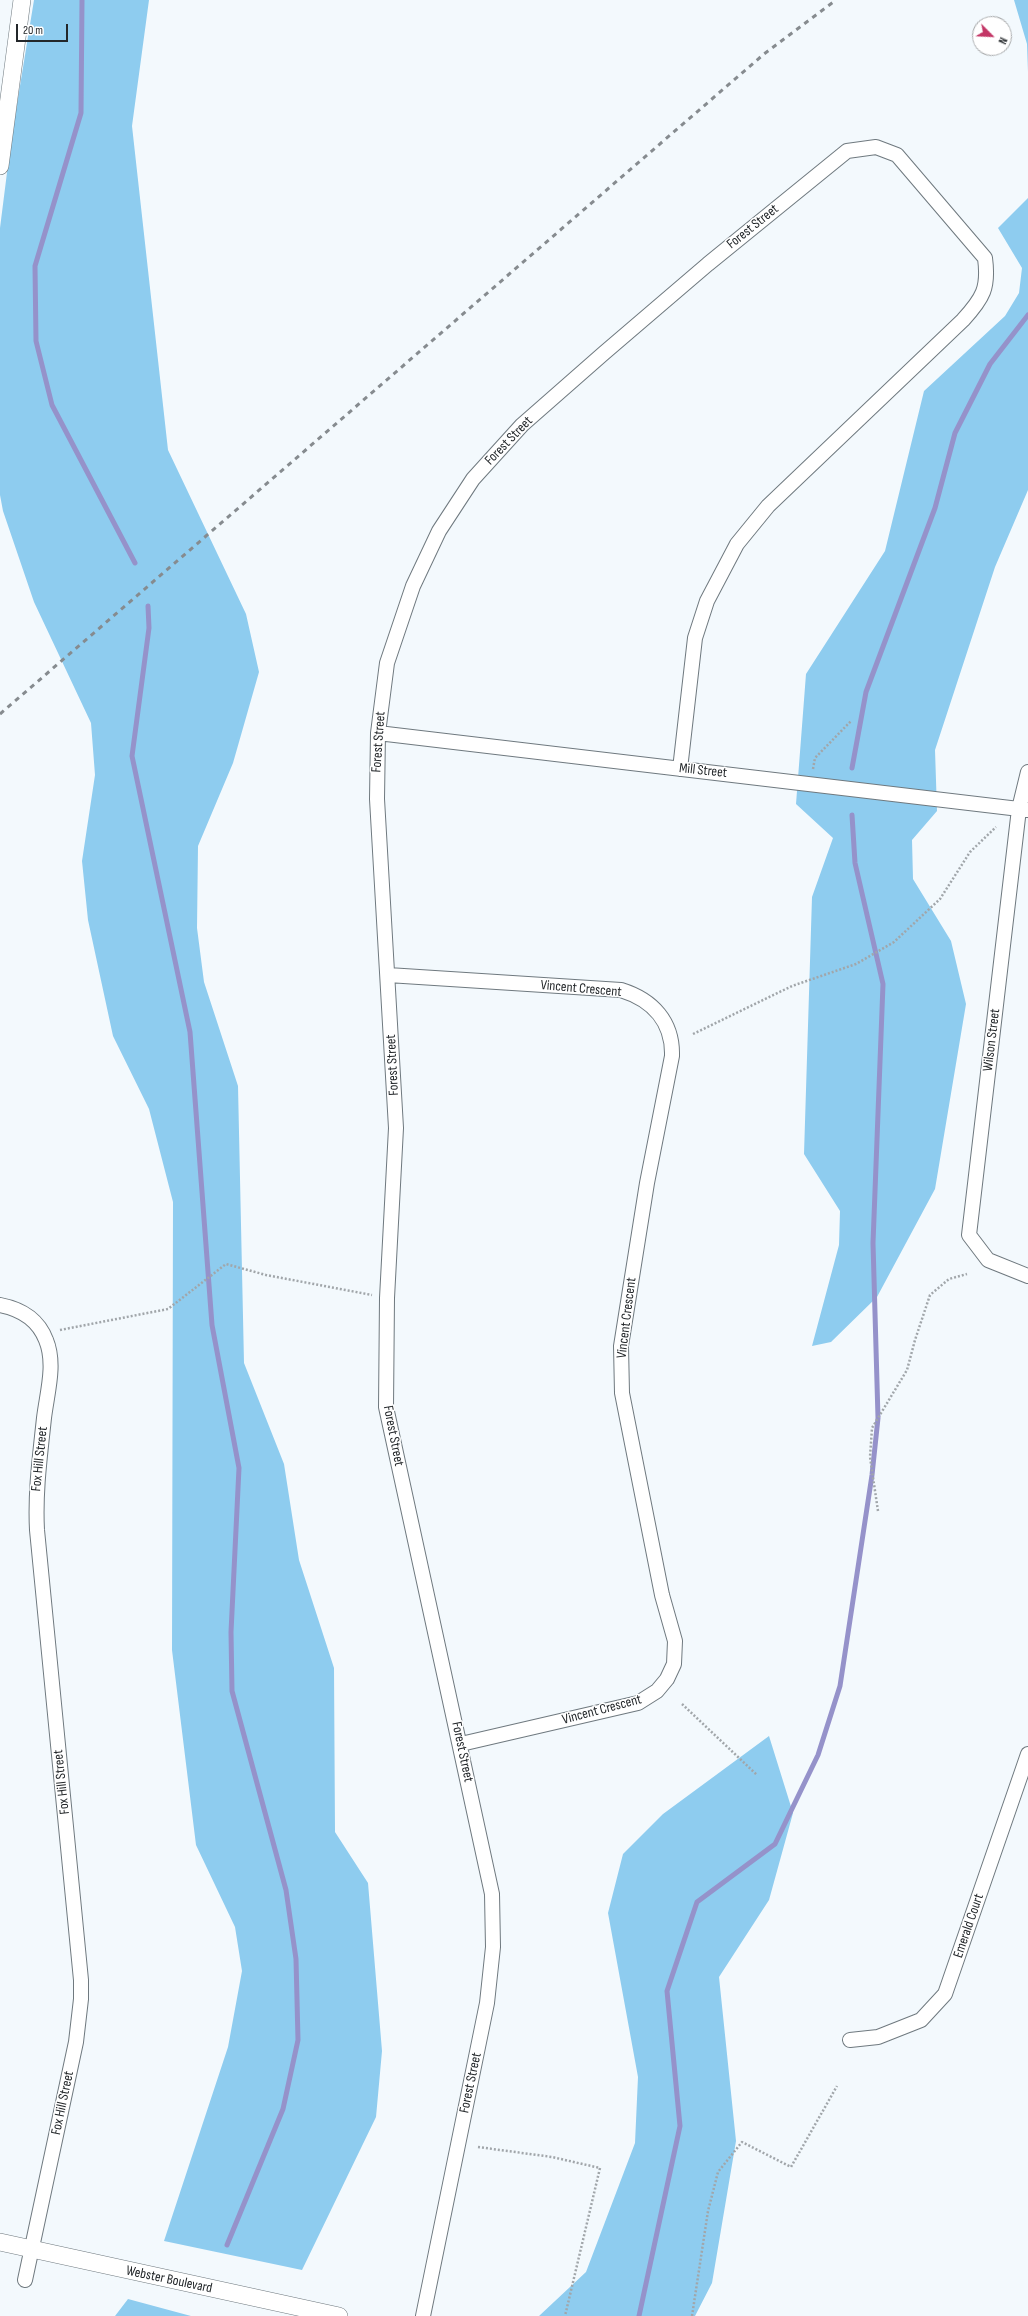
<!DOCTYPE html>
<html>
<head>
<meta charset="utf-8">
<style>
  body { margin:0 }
  #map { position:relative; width:1028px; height:2316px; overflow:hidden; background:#f3f9fd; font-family:"Sofia Sans Condensed",sans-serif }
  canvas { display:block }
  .north { position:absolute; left:972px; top:16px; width:40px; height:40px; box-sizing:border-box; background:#fff; border:1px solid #a7a9aa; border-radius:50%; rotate:114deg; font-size:11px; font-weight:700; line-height:16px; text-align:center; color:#23272a }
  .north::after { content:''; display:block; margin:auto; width:14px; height:18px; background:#c33666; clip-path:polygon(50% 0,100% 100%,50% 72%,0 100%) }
  .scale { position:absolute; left:16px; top:24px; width:52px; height:18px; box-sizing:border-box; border:2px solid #23272a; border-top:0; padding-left:5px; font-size:12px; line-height:14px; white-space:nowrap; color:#23272a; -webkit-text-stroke:3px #fff; paint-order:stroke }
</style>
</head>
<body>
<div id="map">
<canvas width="1028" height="2316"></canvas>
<div class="north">N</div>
<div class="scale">20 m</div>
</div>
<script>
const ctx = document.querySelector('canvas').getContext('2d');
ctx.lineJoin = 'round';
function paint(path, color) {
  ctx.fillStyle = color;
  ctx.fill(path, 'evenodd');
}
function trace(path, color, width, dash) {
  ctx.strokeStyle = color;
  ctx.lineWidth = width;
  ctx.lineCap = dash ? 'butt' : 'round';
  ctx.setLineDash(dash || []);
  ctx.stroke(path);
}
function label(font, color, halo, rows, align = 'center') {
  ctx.font = font + ' "Sofia Sans Condensed",sans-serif';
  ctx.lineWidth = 3;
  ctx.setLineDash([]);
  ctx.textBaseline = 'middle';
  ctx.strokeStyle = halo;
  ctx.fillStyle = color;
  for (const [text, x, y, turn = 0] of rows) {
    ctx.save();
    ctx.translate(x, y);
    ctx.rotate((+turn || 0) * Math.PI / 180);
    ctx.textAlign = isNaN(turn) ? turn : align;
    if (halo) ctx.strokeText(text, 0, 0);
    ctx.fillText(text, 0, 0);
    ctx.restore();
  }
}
const forest = new Path2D(`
  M34,0H149L132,126L168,450L246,614L259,672L233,763L198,846L197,928L204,982L238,1086L244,1363L284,1464L299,1560L334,1668L335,1832L368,1883L382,2051L376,2117L302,2270L164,2241L228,2047L242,1971L235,1927L196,1845L172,1650L173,1202L149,1109L113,1036L88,920L82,861L95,775L91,723L34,602L3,511L0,495V228L11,141Z
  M1014,0H1028V72L1027,44Z
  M1028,198V490L995,567L935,750L937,811L912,840L913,879L951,941L966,1004L935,1189L877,1297L831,1342L812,1346L839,1245L840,1211L804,1154L812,897L833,838L796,804L806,674L885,551L924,391L1005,316L1019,293L1022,268L998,228Z
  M769,1736L793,1813L769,1900L719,1977L736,2141L712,2283L695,2316H539L586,2272L635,2143L638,2077L608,1913L623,1854L663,1814Z
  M128,2299L191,2316H115Z`);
const stream = new Path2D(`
  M82,0L81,113L35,266L36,341L52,405L135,563
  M148,606L149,628L132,756L190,1032L212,1325L239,1468L231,1632L232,1691L286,1890L296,1959L298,2040L283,2109L227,2245
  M852,768L866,692L935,508L955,433L990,364L1028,315
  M639,2316L680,2126L667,1991L697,1902L775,1844L818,1755L840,1686L872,1475L878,1418L873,1243L883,984L855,863L852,815`);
const path = new Path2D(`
  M813,769L815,758L851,721
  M693,1034L792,986L856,964L894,942L940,899L970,852L996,827
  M60,1330L168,1309L226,1264L266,1275L372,1295
  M878,1511L870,1457L872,1428L907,1370L915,1340L930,1295L949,1279L967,1274
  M682,1704L757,1775
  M478,2147L552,2157L600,2168L565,2316
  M692,2316L708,2211L718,2172L742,2142L791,2167L837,2086`);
const minor = new Path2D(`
  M378,733L1028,810
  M1028,772L1019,809L969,1235L988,1260L1028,1276
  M388,975L621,990C653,1000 673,1022 672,1056L647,1183L621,1346L622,1393L662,1595L675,1641L674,1664L667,1679L657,1691L638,1703L461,1744
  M0,1305C21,1309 38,1319 46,1340C56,1364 47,1393 44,1418C40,1456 35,1492 37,1530L81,1980V1999L76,2042L25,2280
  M850,2040L878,2037L921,2020L945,1994L1028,1754
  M423,2316L487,2003L493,1947L492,1894L386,1407L387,1298L396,1128L377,799L378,733L387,663L413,586L439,531L473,479L522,425L604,353L708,264L847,151L876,147L897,155L985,258C989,288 983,298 963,320L768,506L737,544L707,601L695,638L680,769`);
const tertiary = new Path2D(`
  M0,166L22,0
  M0,2242L339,2316`);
const rail = new Path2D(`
  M0,714L764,54L836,0`);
const streetNames = [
  ["Forest Street",753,227,-39],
  ["Forest Street",509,441,-46],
  ["Forest Street",379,742,-86],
  ["Mill Street",703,771,6],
  ["Vincent Crescent",581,989,5],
  ["Wilson Street",992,1040,-83],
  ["Forest Street",393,1065,-93],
  ["Vincent Crescent",627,1318,-83],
  ["Forest Street",393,1436,79],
  ["Fox Hill Street",40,1459,-84],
  ["Vincent Crescent",602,1710,-15],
  ["Forest Street",462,1752,78],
  ["Fox Hill Street",62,1782,-96],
  ["Emerald Court",969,1926,-71],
  ["Forest Street",471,2083,-78],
  ["Fox Hill Street",63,2103,-78],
  ["Webster Boulevard",169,2280,12]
];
paint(forest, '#8eccef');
trace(stream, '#9592ca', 5);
trace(minor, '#6f797f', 16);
trace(tertiary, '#6f797f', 18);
trace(path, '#a1a6aa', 2.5, [2, 2]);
trace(minor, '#fff', 14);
trace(tertiary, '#fff', 17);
trace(rail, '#868b8f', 3, [5, 5]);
label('14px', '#23272a', '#fff', streetNames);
</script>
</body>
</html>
